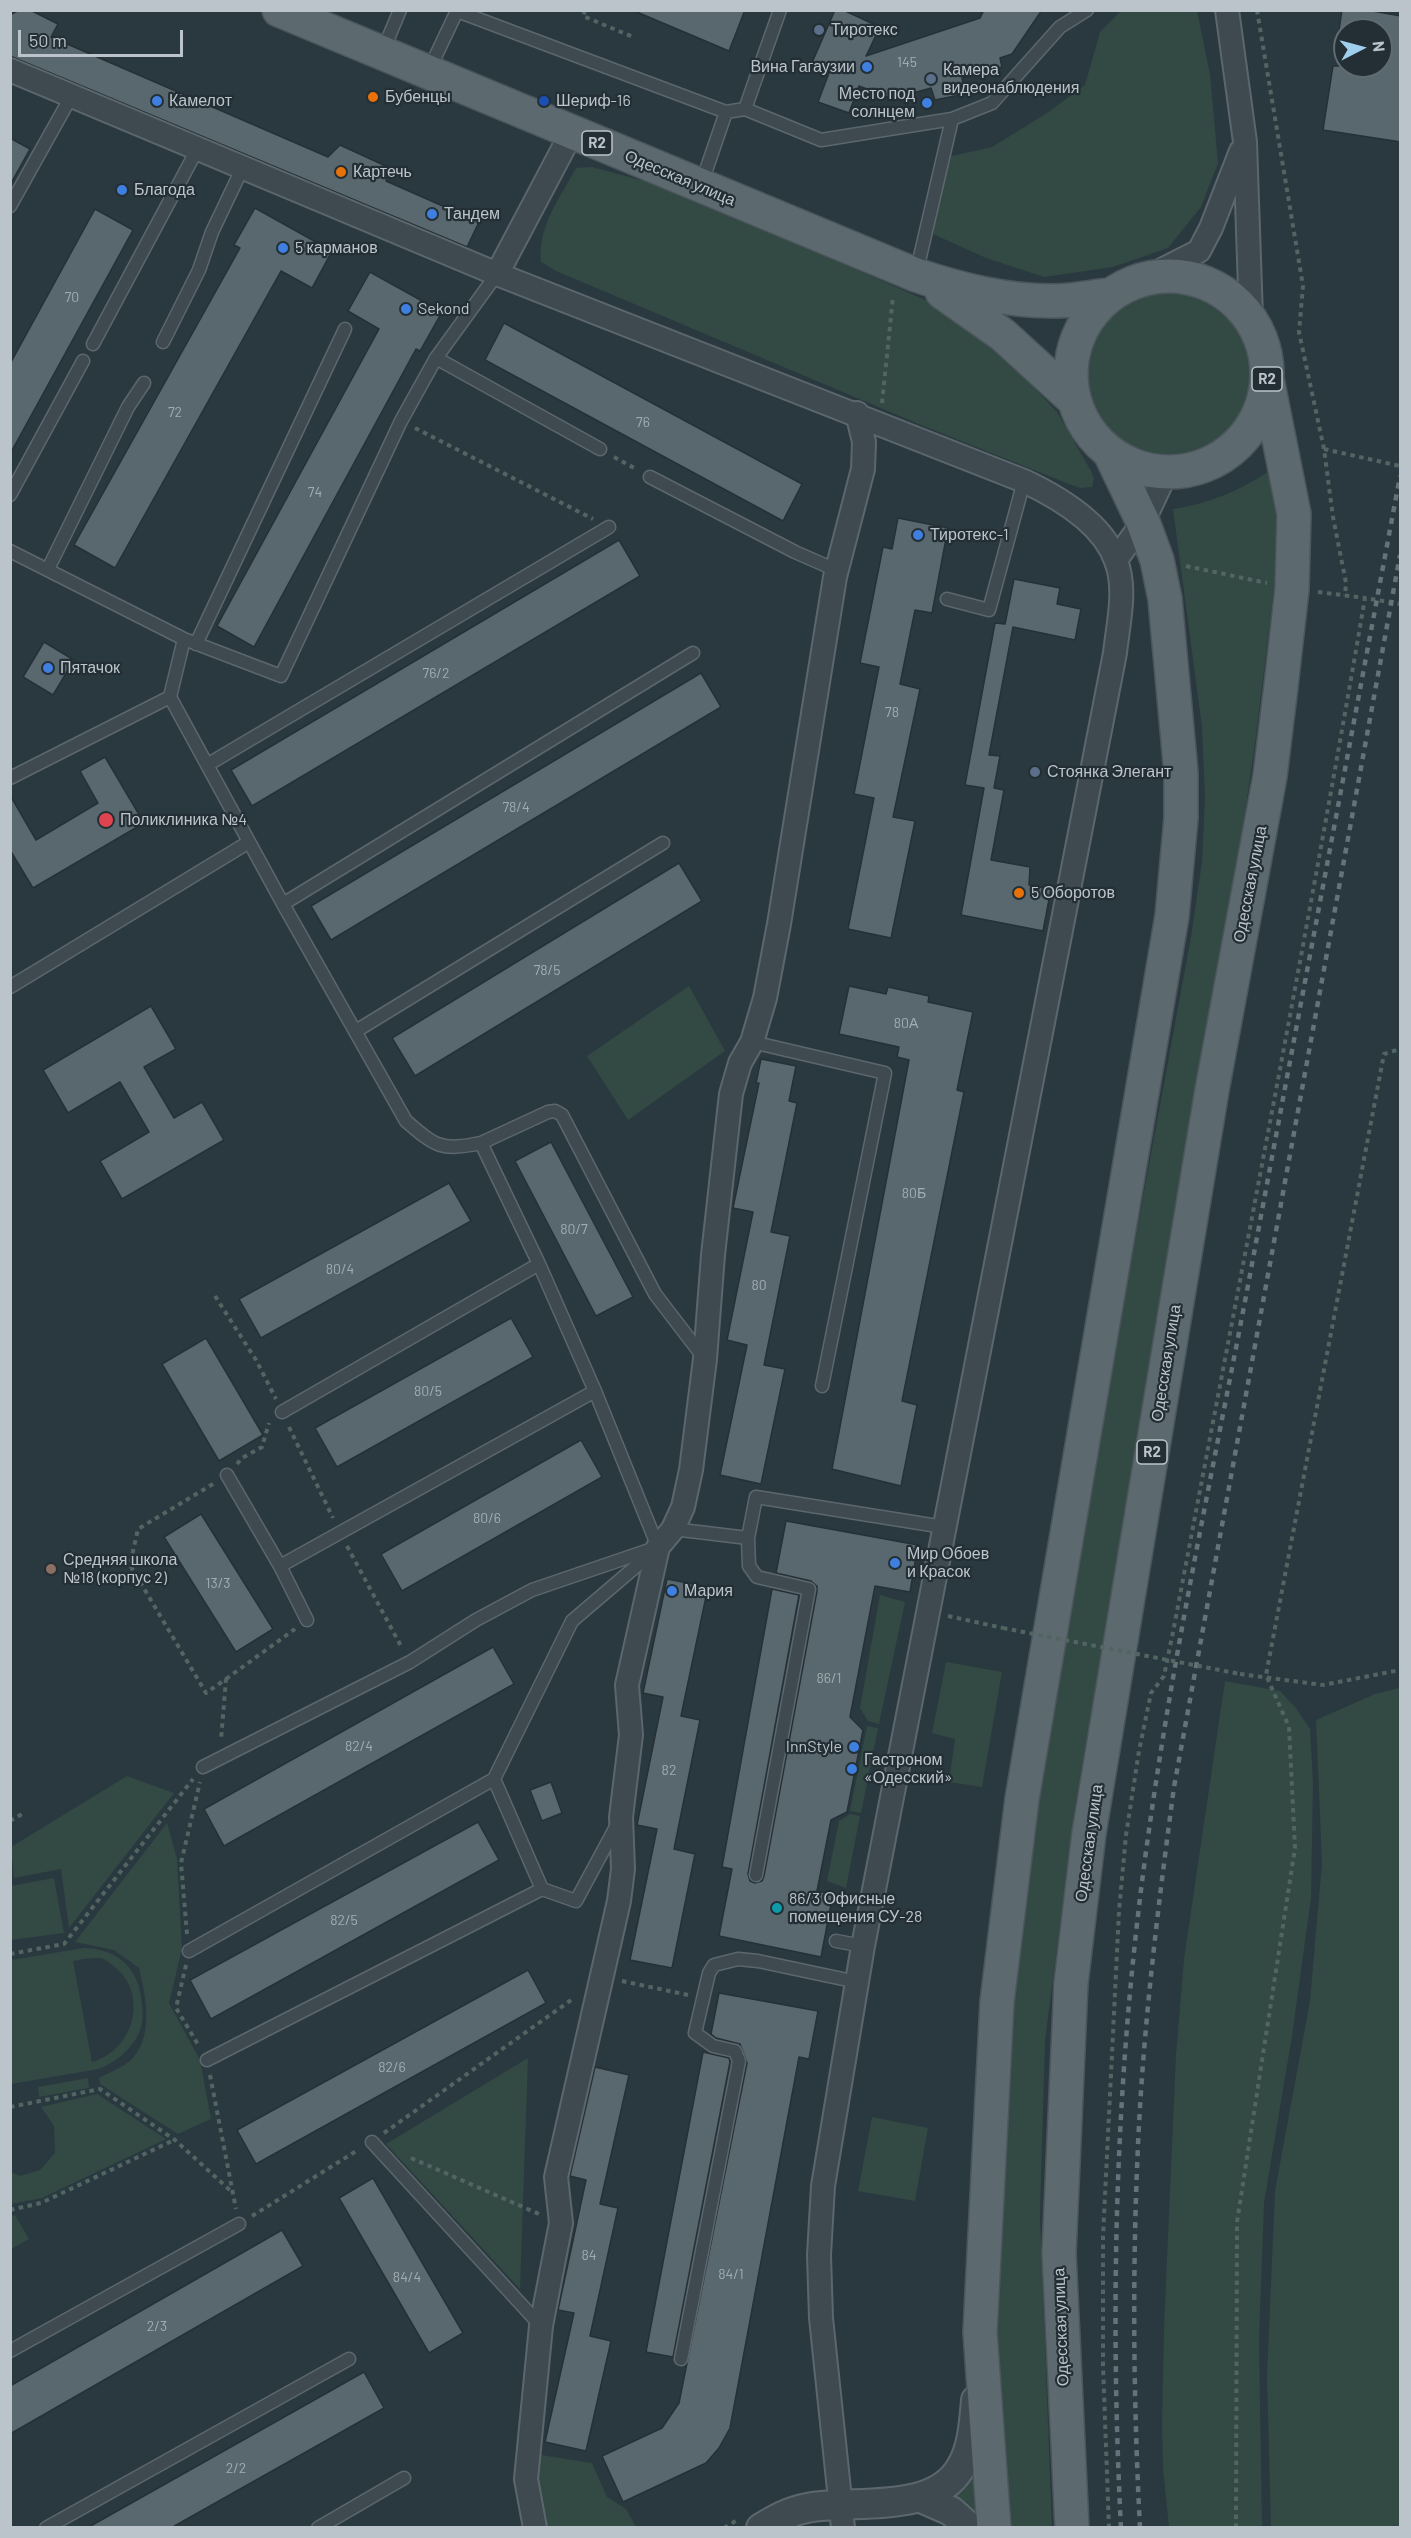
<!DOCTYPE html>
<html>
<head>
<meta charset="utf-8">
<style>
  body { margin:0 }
  #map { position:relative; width:1411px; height:2538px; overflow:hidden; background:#2a393f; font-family:Barlow,sans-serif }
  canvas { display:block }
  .frame { position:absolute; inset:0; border:12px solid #bbc4ca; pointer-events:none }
  .north { position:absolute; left:1333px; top:18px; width:60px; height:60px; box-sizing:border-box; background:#232f35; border:2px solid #606b71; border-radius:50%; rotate:84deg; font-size:16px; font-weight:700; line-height:24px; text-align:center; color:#bbc4ca }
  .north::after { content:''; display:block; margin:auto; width:21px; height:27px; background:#9ecfec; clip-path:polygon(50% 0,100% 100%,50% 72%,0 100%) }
  .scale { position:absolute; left:18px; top:30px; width:165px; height:27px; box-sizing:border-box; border:3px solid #bbc4ca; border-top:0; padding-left:8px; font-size:18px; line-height:21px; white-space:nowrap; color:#bbc4ca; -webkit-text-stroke:4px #232f35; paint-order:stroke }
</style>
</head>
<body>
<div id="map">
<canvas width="1411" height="2538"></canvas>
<div class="frame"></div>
<div class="north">N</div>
<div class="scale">50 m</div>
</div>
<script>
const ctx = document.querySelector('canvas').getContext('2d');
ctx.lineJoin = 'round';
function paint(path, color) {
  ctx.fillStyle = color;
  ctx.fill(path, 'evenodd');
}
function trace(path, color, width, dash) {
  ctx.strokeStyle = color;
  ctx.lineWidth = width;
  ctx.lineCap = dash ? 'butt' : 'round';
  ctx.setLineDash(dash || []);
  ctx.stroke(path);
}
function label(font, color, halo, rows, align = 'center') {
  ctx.font = font + ' Barlow,sans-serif';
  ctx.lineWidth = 4.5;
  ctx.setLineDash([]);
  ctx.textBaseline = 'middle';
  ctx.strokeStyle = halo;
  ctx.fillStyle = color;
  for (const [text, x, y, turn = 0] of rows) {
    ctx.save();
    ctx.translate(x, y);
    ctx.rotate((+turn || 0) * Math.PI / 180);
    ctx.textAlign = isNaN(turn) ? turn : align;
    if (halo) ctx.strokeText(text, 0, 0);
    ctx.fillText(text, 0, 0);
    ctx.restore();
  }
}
const green = new Path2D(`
  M1121,11H1197L1210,74L1218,163L1201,207L1168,248L1113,267L1044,277L986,258L933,234L948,157L992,147L1047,113L1085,85L1100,32Z
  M592,167L674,189L930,302L1009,360L1057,412L1091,471L1094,479L1092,487L1080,488L1069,484L921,425L556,271L541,262C537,227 560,198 576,168Z
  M1083 373a85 85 0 1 1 170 0a85 85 0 1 1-170 0Z
  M1268,472L1275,479L1283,514L1255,744L1200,1121L1135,1454L1075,1806L1045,2041L1040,2216L1052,2527L1002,2528L989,2326L1007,2010L1064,1625L1191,937L1202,862L1205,798L1202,727L1173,509C1208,504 1239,491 1268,472Z
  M689,986L725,1051L628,1120L587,1056Z
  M880,1595L905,1602L879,1724L868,1721L860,1708Z
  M946,1662L1002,1672L982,1787L949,1782L955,1739L932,1733Z
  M1225,1681L1280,1691L1296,1708L1310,1729L1313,1783L1311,1898L1292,2036L1264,2203L1259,2340L1262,2527H1169L1163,2468L1162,2426L1164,2327L1176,2055L1184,1959Z
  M1400,1688V2527H1271L1267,2376L1275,2191L1310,2001L1322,1863L1316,1720L1375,1694Z
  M867,1726L878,1728L861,1813L850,1811Z
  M127,1776L174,1793L69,1928L61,1869L14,1878L11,1847Z
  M850,1814L860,1816L846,1888L827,1881L839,1821Z
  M167,1823L177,1859L182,1949L169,2003L200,2060L211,2119L178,2134L100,2084L99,2078C108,2073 124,2067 132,2059C154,2034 146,1998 139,1968L114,1950L75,1942Z
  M54,1878L64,1933L11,1940V1886Z
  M84,1948C120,1949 140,1970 142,2005C143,2014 143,2024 139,2033C131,2050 116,2062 99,2069L11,2084V1960ZM84,1959C89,1959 98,1957 103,1959C109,1961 116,1968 121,1973C148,2004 129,2052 92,2062L73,1961Z
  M528,2058L520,2289L386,2144Z
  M88,2078L89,2088L39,2097L38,2087Z
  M97,2094L166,2139L42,2198L11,2204V2172L20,2176L40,2170L55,2153L54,2126L41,2107Z
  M872,2117L928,2128L915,2201L858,2191Z
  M15,2215L29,2239L11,2249V2216Z
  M535,2454L592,2463L607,2497L626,2509L636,2527H544L533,2480Z
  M981,2465L986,2526L953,2497Z`);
const building = new Path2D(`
  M19,10H30L58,24L51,37L328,157L340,145L390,168L386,181L479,222L467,247L10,56V15Z
  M632,10H745L729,51Z
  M835,10H843L880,27L866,56L980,18L984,10H1042L1012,54L1000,58L1002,67L962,78L965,94L935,100L931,88L892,99L859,86L849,113L818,102L829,73L811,65Z
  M1342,10H1367L1401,16V142L1323,130L1333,66H1381V30H1339Z
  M10,138L30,149L10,185Z
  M255,208L332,251L312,288L281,271L115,568L74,545L240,248L234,245Z
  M95,209L133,230L10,454V364Z
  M370,272L442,312L420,351L416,349L254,647L217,626L379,329L348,311Z
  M504,323L802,484L783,521L485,360Z
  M898,518L948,528L932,613L915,610L900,684L920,689L893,817L915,821L891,938L848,929L874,798L854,794L879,667L860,663L883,547L892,549Z
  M619,540L640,576L252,806L231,770Z
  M1014,579L1060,588L1057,604L1081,609L1075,640L1013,627L989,755L1000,756L994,788L1004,790L991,860L1030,867L1029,885L1051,889L1043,931L961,915L984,788L965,785L995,623L1005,624Z
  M44,642L74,660L53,695L23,677Z
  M701,673L721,707L331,940L311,906Z
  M105,757L144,823L33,888L10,850V795L36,840L98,803L80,771Z
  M679,863L702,901L415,1076L392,1038Z
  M849,986L886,994L888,987L929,996L928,1002L973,1012L957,1090L964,1092L902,1401L917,1405L901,1486L832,1469L909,1060L897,1057L899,1047L839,1034Z
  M151,1006L176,1049L144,1067L174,1118L202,1102L224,1140L122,1199L100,1161L149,1132L120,1082L68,1113L43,1070Z
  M761,1059L796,1066L789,1101L797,1103L771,1232L790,1236L764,1365L785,1369L761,1484L720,1475L747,1345L727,1340L753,1212L733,1208L759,1083H756Z
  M551,1142L633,1297L596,1316L515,1161Z
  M449,1183L471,1221L261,1338L239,1299Z
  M511,1318L533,1357L337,1467L315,1428Z
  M206,1338L263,1435L219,1461L162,1364Z
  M581,1440L602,1477L402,1591L381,1554Z
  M201,1514L273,1629L236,1652L164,1537Z
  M786,1521L918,1545L910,1592L875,1586L850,1717L863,1730L847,1812L831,1820L817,1891L833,1894L821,1957L719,1936L732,1869L722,1867L772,1589L799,1595L748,1874L750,1881L755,1883L762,1881L764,1876L817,1591V1586L811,1581L776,1573Z
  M667,1579L708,1587L681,1716L700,1720L674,1849L695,1854L672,1968L630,1960L657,1829L637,1825L663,1697L643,1693Z
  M493,1647L514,1684L224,1846L204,1809Z
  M551,1782L562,1813L542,1821L530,1790Z
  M478,1822L499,1860L211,2019L190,1980Z
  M528,1970L546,2003L256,2164L237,2130Z
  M719,1993L818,2011L809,2059L799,2057L730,2428L719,2448L706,2463L623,2502L602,2456L662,2428L679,2403L747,2063L740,2044L716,2038L711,2034Z
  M703,2052L729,2058L730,2062L673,2357L646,2352Z
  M595,2067L629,2075L600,2204L618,2208L590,2336L611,2341L586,2451L545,2442L574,2313L558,2310L586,2180L570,2176Z
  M373,2178L463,2333L429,2353L339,2198Z
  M282,2230L303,2266L10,2434V2386Z
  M364,2372L384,2408L171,2528H87Z`);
const path = new Path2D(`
  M585,10L583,16L633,37
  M1257,10L1303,286L1299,332L1324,449L1333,517L1346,583L1345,596
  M882,403L893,297
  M415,428L593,519
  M1324,449L1400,466
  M614,457L636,469
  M1186,566L1267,583
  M1318,592L1365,598
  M215,1296L256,1360L276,1399
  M289,1427L333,1518
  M237,1464L242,1458L262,1447L269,1423
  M213,1484L138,1529L130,1565L206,1693L226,1679L221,1740
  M347,1546L402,1648
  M948,1616L1003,1628
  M1240,1674L1323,1685L1400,1670
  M226,1679L295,1629
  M10,1821L24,1813
  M187,1934L181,1863L200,1782
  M10,1954L64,1944L193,1779
  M186,1965L176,2008L199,2046
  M622,1981L688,1995
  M210,2075L236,2209
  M10,2107L100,2089L175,2140L233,2193
  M384,2133L574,1998
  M411,2158L539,2214
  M10,2210L41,2203L174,2140
  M252,2216L358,2150
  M724,2528L739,2519
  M1109,2528L1103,2365V2237L1119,1911L1126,1835L1139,1751L1151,1693L1164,1676L1174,1627C1239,1284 1306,942 1365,598L1400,604
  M1236,2528L1237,2222L1295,1848L1289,1727L1266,1675L1384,1054L1400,1049`);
const service = new Path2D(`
  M382,53L400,10
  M429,70L457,11L726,112
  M745,109L821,140L952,119L992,103L1060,27L1087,10
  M701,185L726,112L745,109L780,10
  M10,206L72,95
  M916,274L952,119
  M163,342L199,270L212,232L243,167
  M93,344L198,148
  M436,358L600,449
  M650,477L795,552L836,570
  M10,495L83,361
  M10,551L184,639L281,676L401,421L436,358L497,274
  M48,569L128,407L144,383
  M947,599L989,610L1024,481
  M184,639L170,697L283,904L406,1121C436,1147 441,1151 481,1143L539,1264L595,1391L658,1547L532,1590L476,1620L410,1662L203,1767
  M196,644L345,329
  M207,765L609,527
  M10,778L170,697
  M283,904L693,653
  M10,987L249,842
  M356,1031L663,843
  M752,1042L885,1073L822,1386
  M481,1143L548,1112L555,1111L562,1115L655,1294L704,1358
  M282,1412L539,1264
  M227,1475L280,1566L307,1620
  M673,1529L748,1538
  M280,1566L595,1391
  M756,1875L809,1589L757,1577L749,1566L748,1538L756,1497L944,1527
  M542,1889L494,1779L572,1621L654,1551
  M836,1941L863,1946
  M189,1951L494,1779
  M207,2060L542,1889L576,1901L618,1823
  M372,2142L541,2326
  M10,2351L239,2224
  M681,2359L739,2061L735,2051L713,2046L695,2033L709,1973L714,1965L738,1959L758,1961L857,1982
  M46,2528L349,2359
  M318,2528L404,2478`);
const minor = new Path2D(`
  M1227,10L1245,142L1251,318
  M10,70L497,274L1024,481C1058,497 1103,523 1116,561C1127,589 1118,624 1115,653L863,1946L823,2186L819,2255L821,2318L843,2528
  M497,274L572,132
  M1146,278L1199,251L1211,228L1241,151
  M1116,560L1143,522L1166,473
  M535,2528L526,2479L541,2326L561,2223L556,2177L619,1901L623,1869L621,1817L631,1735L627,1685L658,1547L673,1529L683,1507L691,1470L705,1359L713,1255L731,1094L740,1063L752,1042L765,998L779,924L835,577L863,469L864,442L857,413`);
const tertiary = new Path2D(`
  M921,2498L951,2511L970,2528
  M761,2528C776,2519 790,2511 807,2508C854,2499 934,2515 961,2467C973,2447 974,2422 976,2400`);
const primary = new Path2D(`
  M279,10L916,275C961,290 1005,301 1053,301C1072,301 1091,297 1109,295
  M1071 374a98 98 0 1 1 196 0a98 98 0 1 1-196 0Z
  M942,292L1003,335L1073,399
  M994,2528L980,2332L997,2002L1022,1799L1172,916L1181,818V773L1165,599L1157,560L1143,522L1111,455
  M1072,2528L1059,2253L1071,1983L1089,1833L1212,1090L1270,776L1281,686L1292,589L1294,514L1268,384`);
const rail = new Path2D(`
  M1121,2528C1109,2296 1116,2060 1149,1830C1174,1651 1212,1474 1246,1296C1297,1023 1349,749 1400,476
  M1140,2528C1133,2394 1132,2258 1139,2125C1145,2012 1159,1899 1174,1787L1400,555`);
const pathBridge = new Path2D(`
  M1003,1628L1240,1674`);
const markers = [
  [819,30,6,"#5c6f8a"],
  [867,67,6,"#3f7fe0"],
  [931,79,6,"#5c6f8a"],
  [373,97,6,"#e8710a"],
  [157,101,6,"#3f7fe0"],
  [544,101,6,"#1a4fb4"],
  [927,103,6,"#3f7fe0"],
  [341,172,6,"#e8710a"],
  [122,190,6,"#3f7fe0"],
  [432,214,6,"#3f7fe0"],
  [283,248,6,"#3f7fe0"],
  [406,309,6,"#3f7fe0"],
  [918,535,6,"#3f7fe0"],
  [48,668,6,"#3f7fe0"],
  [1035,772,6,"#5c6f8a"],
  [106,820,8,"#e0444e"],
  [1019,893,6,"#e8710a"],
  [895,1563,6,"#3f7fe0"],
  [51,1569,6,"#8d6e63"],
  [672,1591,6,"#3f7fe0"],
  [854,1747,6,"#3f7fe0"],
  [852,1769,6,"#3f7fe0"],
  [777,1908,6,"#0f9aa8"]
];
const numberNames = [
  ["145",907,62],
  ["70",72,297],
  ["72",175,412],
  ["76",643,422],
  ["74",315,492],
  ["76/2",436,673],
  ["78",892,712],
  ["78/4",516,807],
  ["78/5",547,970],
  ["80А",906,1023],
  ["80Б",914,1193],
  ["80/7",574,1229],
  ["80/4",340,1269],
  ["80",759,1285],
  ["80/5",428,1391],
  ["80/6",487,1518],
  ["13/3",218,1583],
  ["86/1",829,1678],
  ["82/4",359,1746],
  ["82",669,1770],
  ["82/5",344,1920],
  ["82/6",392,2067],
  ["84",589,2255],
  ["84/1",731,2274],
  ["84/4",407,2277],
  ["2/3",157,2326],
  ["2/2",236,2468]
];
const shields = [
  [597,143,30],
  [1267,379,30],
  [1152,1452,30]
];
const shieldNames = [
  ["R2",597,143],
  ["R2",1267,379],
  ["R2",1152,1452]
];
const poiNames = [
  ["Тиротекс",831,30],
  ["Вина Гагаузии",855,67,"right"],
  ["Камера",943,70],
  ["видеонаблюдения",943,88],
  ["Место под",915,94,"right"],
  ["солнцем",915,112,"right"],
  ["Бубенцы",385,97],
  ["Камелот",169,101],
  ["Шериф-16",556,101],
  ["Картечь",353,172],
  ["Благода",134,190],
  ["Тандем",444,214],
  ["5 карманов",295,248],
  ["Sekond",418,309],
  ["Тиротекс-1",930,535],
  ["Пятачок",60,668],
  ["Стоянка Элегант",1047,772],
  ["Поликлиника №4",120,820],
  ["5 Оборотов",1031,893],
  ["Мир Обоев",907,1554],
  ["и Красок",907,1572],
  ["Средняя школа",63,1560],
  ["№18 (корпус 2)",63,1578],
  ["Мария",684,1591],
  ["InnStyle",842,1747,"right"],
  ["Гастроном",864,1760],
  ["«Одесский»",864,1778],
  ["86/3 Офисные",789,1899],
  ["помещения СУ-28",789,1917]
];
const streetNames = [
  ["Одесская улица",680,178,23],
  ["Одесская улица",1250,884,-79],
  ["Одесская улица",1166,1363,-81],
  ["Одесская улица",1089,1843,-82],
  ["Одесская улица",1061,2327,-92]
];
paint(green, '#334944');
paint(building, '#59686f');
trace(building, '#253137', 1.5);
trace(service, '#5c676d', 15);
trace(minor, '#5c676d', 26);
trace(tertiary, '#5c676d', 32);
trace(primary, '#4b565c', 36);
trace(path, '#536563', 4, [4.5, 4.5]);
trace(service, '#3e4a50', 12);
trace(minor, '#3e4a50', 22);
trace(tertiary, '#3e4a50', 28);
trace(primary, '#5c696f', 33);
trace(rail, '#657279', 4.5, [6, 6]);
trace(pathBridge, '#536563', 4, [4.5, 4.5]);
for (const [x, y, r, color] of markers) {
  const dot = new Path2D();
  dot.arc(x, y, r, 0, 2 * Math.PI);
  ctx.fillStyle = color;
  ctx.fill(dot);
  trace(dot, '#232f35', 2);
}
label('14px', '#a2adb3', null, numberNames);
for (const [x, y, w] of shields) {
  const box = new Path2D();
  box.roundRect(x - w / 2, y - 12, w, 24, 4.5);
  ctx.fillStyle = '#232f35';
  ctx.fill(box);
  trace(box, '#bbc4ca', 1.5);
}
label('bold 15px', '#bbc4ca', null, shieldNames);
label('16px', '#bbc4ca', '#232f35', poiNames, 'left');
label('16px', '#bbc4ca', '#232f35', streetNames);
</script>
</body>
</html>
